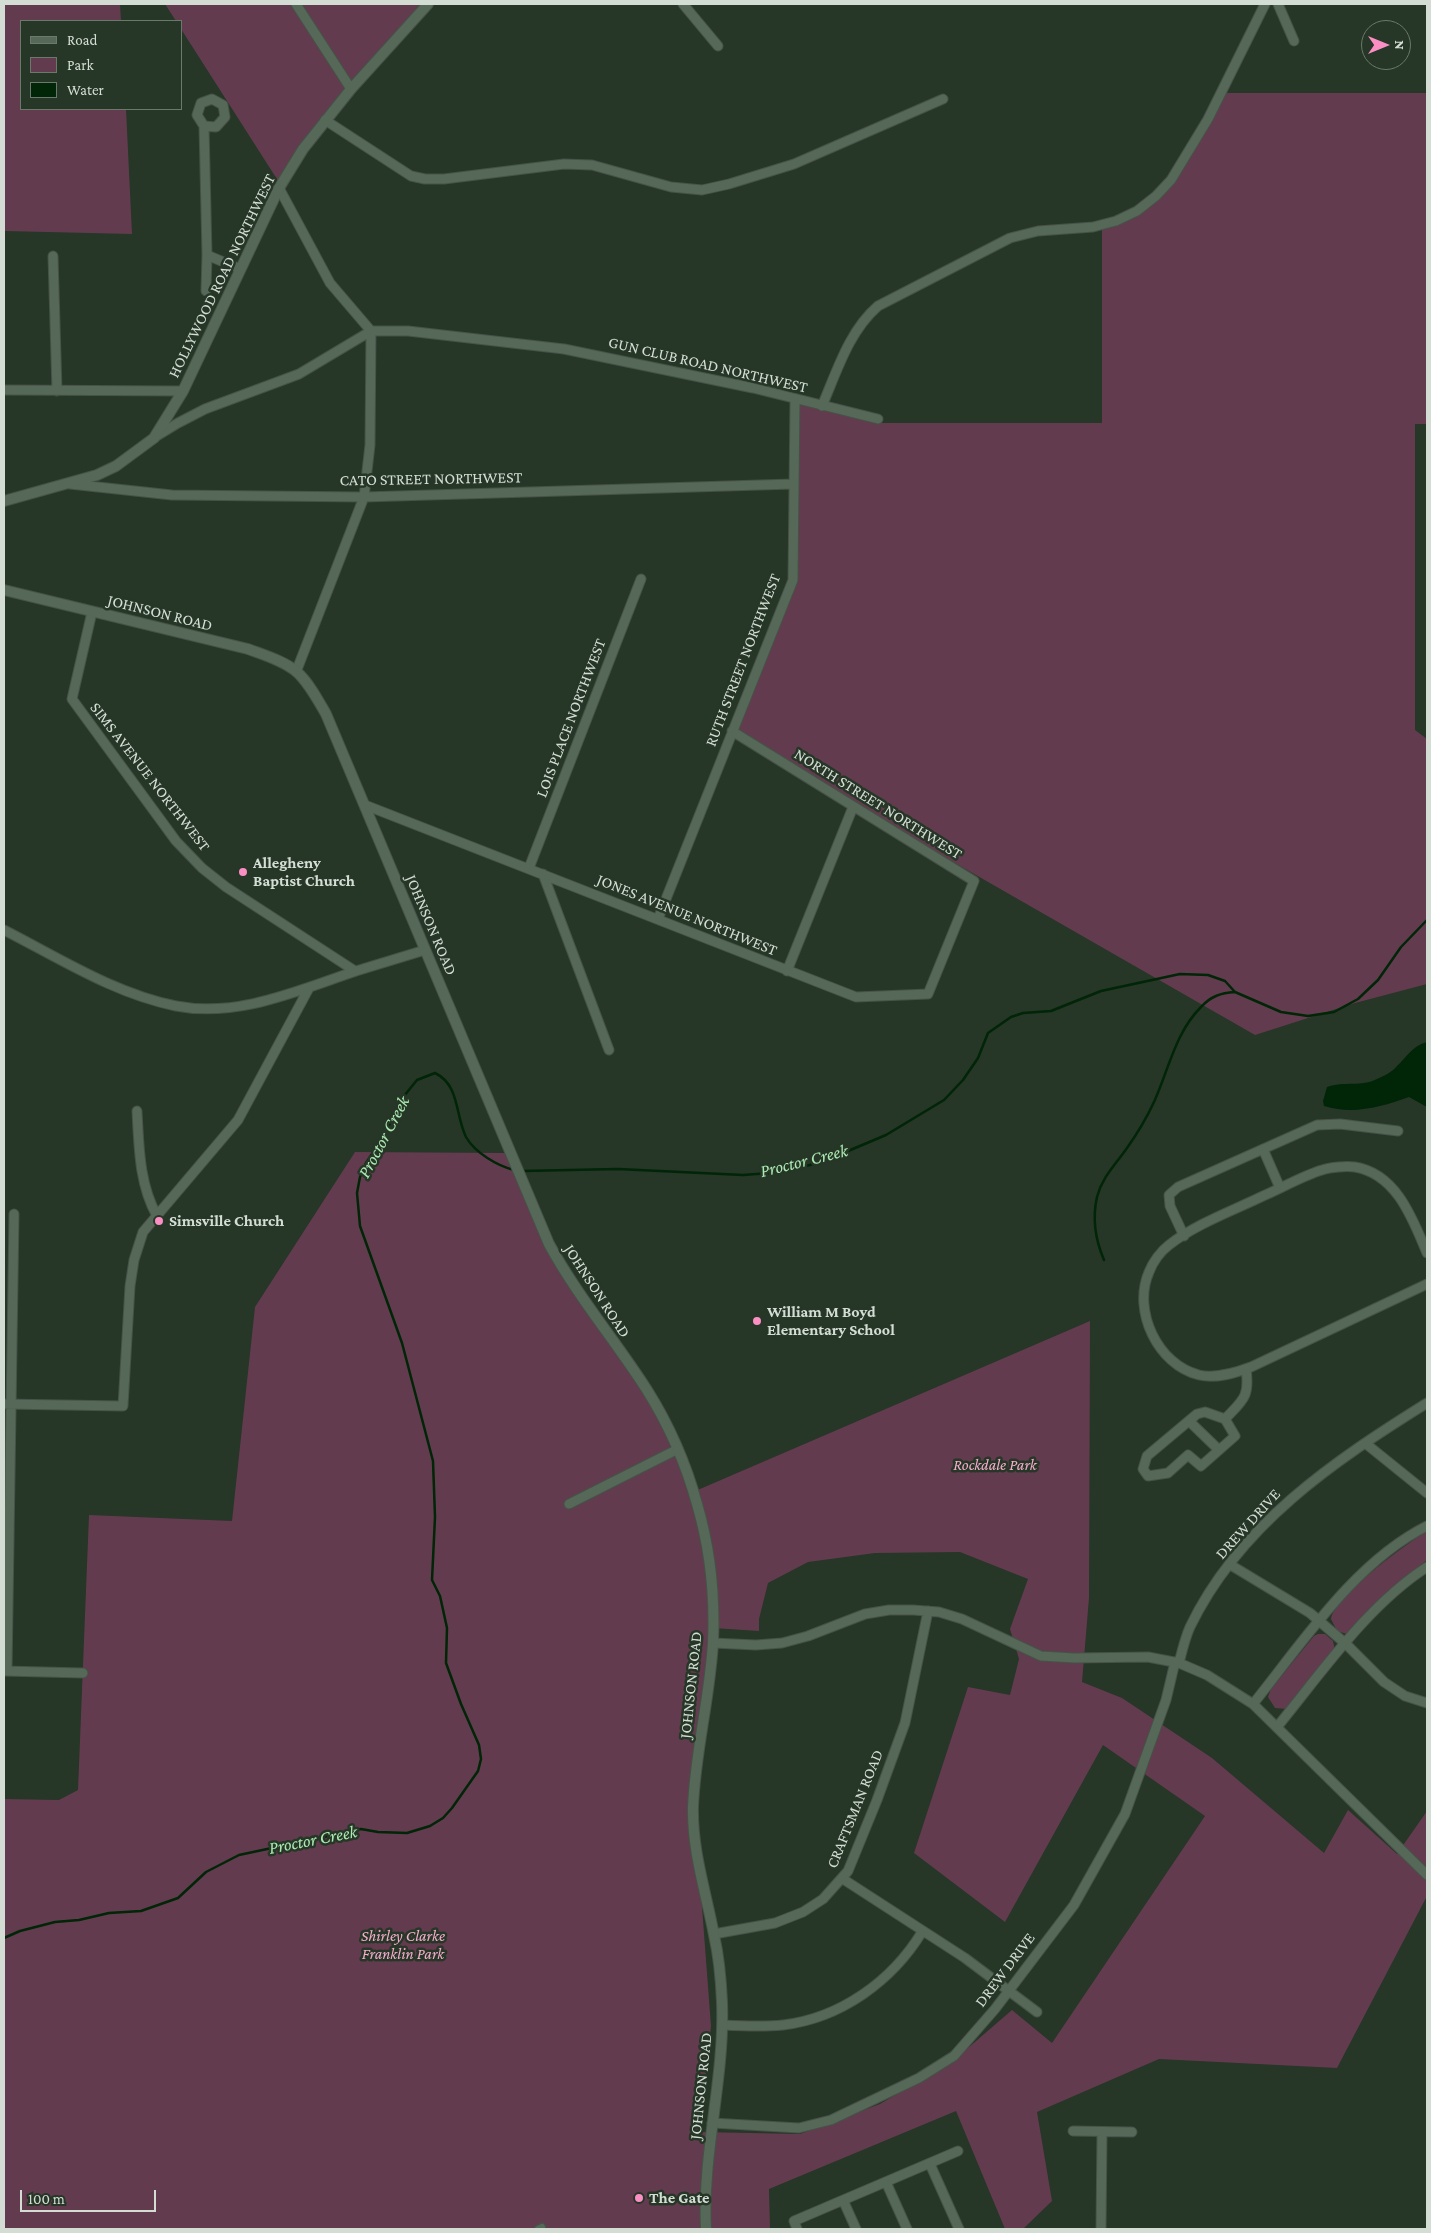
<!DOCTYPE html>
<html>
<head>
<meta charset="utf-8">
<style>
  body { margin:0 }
  #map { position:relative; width:1431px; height:2233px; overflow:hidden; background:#263627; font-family:"Crimson Pro",serif }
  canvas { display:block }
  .frame { position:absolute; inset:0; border:5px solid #d3ddd4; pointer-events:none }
  .legend { position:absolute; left:20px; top:20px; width:162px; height:90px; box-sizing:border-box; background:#263627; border:1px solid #6b796c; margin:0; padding:6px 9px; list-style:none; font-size:15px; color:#d3ddd4 }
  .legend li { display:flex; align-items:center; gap:10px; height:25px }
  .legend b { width:25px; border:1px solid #6b796c }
  .north { position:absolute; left:1361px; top:20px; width:50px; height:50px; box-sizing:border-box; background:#263627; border:1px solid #6b796c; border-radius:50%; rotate:90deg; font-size:14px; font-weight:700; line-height:20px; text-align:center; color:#d3ddd4 }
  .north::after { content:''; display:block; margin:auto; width:18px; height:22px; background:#fb8fc4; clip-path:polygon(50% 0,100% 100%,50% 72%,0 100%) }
  .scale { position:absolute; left:20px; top:2190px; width:136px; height:22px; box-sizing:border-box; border:2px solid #d3ddd4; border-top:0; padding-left:6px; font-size:15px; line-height:18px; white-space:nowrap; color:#d3ddd4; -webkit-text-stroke:4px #263627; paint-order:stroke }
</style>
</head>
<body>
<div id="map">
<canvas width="1431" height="2233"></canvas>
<div class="frame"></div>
<ul class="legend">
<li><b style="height:6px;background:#566857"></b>Road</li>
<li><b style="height:14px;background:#633b4e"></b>Park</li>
<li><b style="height:14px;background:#002507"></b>Water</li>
</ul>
<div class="north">N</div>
<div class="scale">100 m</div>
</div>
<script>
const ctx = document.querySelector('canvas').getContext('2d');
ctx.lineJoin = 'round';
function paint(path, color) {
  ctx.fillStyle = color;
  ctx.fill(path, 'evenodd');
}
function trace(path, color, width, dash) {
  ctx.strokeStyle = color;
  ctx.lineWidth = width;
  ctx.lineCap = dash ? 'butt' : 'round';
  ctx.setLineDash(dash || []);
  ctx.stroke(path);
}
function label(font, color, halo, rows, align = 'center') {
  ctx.font = font + ' "Crimson Pro",serif';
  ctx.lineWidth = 5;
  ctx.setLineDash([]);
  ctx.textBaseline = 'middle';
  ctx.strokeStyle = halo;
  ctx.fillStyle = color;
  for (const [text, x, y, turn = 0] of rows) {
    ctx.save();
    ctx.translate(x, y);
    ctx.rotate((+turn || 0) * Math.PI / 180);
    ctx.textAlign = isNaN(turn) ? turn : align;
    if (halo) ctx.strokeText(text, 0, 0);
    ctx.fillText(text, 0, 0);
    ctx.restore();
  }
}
const green = new Path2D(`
  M4,4H120L121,21H21V109H126L132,234L4,231Z
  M165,4H433L353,85L282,187L181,29V21H176Z
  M1219,93H1427V424H1415V730L1427,739V984L1355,1003L1255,1035L730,734L791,578L793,400L879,423H1102V225L1158,194Z
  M355,1152L507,1153L533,1213L635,1369L693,1492L1090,1321L1089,1598L1082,1682L1122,1698L1212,1758L1324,1853L1348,1810L1397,1854L1427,1811V1896L1337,2068L1159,2059L1037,2112L1052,2201L1023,2229H1005L956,2111L769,2189L770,2229H4V1799L59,1800L78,1790L89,1515L232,1521L255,1307ZM960,1552L1028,1579L1010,1629L1019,1659L1010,1695L968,1687L914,1853L1005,1922L1103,1745L1205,1816L1052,2043L1012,2010L954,2060L880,2104L800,2134L700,2132L711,2026L701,1894L690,1827L713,1628L759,1631V1619L768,1583L808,1562L875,1553Z
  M1427,1531V1560L1397,1584L1347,1634L1337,1631L1331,1619C1335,1596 1406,1544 1427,1531Z
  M1318,1634H1325L1333,1641L1335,1651L1287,1709L1275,1708L1268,1697L1271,1689L1314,1636Z`);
const water = new Path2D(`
  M1427,1042V1107L1409,1097C1381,1107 1353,1115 1324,1106L1323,1101L1327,1087C1344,1081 1362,1087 1377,1079C1384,1076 1392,1072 1397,1066C1408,1056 1412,1046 1427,1042Z`);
const stream = new Path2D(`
  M522,1171L618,1169L743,1175L770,1173L810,1165L848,1151L886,1135L944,1100L963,1080L978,1058L988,1033L1011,1017L1023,1013L1051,1011L1101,991L1180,974L1208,975L1225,981L1235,992L1281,1012L1308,1016L1334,1012L1358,999L1378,980L1401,947L1427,920
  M1104,1260C1095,1239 1092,1219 1097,1197C1102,1177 1116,1164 1127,1148C1137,1134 1147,1117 1154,1102C1169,1069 1175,1033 1201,1007C1211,996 1221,993 1235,992
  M4,1938L20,1931L55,1922L79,1920L109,1913L141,1911L178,1898L206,1872L239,1855L361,1829L378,1832L407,1833L430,1826L443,1818L452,1808L478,1771L481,1759L479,1745L461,1704L446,1663L447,1628L440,1596L432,1580L435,1517L433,1461L402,1343L360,1226L357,1193L360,1177L366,1163L382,1139L404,1096L417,1080L435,1073C460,1085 455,1115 466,1137C475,1153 498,1166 514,1170`);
const pedestrian = new Path2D(`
  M538,2229L542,2227`);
const minor = new Path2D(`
  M296,4L351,89
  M683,4L718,46
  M1278,4L1294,41
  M325,120L411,176L425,179H444L564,164L592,165L671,187L702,190L729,184L794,164L943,99
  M204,126L216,127L225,117L223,105L212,99L201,103L197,115L204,126L207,255L240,269
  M279,188L330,283L371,331L370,445L364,497L296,672
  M53,256L57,391
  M206,291L207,255
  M4,390L183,391
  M822,406C837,371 849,331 878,306L1010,238L1038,231L1093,227L1116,221L1137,211L1156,196L1171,180L1208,119L1265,4
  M155,437L178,423L205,409L299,374L371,331H408L564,349L753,388L878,419
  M70,484L172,495L364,497L793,484
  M92,612L72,699L176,841L202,868L226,887L355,971
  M365,805L856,997L928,994L974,881L732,731
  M529,868L641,579
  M543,874L609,1050
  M658,919L793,580L795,400
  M4,930C59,958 115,994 176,1006C238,1018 299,990 356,971C379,964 402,957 425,950
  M787,971L853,807
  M137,1111C139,1146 139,1184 157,1216
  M1263,1149L1280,1188
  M1184,1236L1170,1206L1169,1195L1178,1187L1317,1125L1340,1124L1398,1131
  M1427,1253C1413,1220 1397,1174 1355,1167C1346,1166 1331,1167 1322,1170C1302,1176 1282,1188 1263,1196C1232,1211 1196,1224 1169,1245C1161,1251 1153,1262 1149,1272C1132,1311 1158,1365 1199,1375C1216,1379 1235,1373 1251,1367L1427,1284
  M4,1404L123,1406L130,1286L134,1260L143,1232L238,1120L309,988
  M1225,1419L1235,1436L1201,1466L1188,1455L1168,1473L1148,1476L1143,1469L1147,1456L1197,1414L1205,1412L1225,1419C1243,1400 1250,1397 1246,1369
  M1189,1421L1219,1450
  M1365,1443L1427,1493
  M569,1504L678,1449
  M1229,1564L1310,1613L1346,1644L1384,1682L1405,1696L1427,1703
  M713,1643L756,1645L782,1643L808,1636L865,1614L889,1610H913L939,1612L962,1619L1041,1656L1074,1658L1148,1657L1179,1663L1207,1675L1253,1704L1427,1875
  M1179,1663C1182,1651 1185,1638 1190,1627C1239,1525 1334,1461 1427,1403
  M4,1671L83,1673
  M7,1671L14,1214
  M1253,1704C1303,1642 1355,1562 1427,1526
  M1277,1727C1322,1672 1368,1605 1427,1567
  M843,1879L965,1958L1037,2012
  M714,1934L775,1923L803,1912L823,1899L848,1871L877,1800L905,1723L928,1611
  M722,2025C743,2026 763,2027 783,2025C841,2018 892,1981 922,1932
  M712,2123L799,2128L831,2120L919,2078L954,2056L995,2009L1074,1905L1125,1814L1166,1700L1175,1662
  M1073,2131L1132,2132
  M930,2164L959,2229
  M886,2182L907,2229
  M843,2200L856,2229
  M797,2229L794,2221L958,2151
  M1101,2229L1102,2132`);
const tertiary = new Path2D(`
  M4,501L97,475L116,466L154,438L183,391L279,188L303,149L351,89L428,4
  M4,590L248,649C264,655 284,661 297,672C309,683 318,700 326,714L549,1244C578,1297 615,1340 647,1390C669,1425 686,1464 697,1504C710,1548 715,1596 713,1642C710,1698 695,1752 693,1807C692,1851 706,1892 714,1935C719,1957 721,1979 722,2002C725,2078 702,2153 706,2229`);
const markers = [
  [243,872,5,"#fb8fc4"],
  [159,1221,5,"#fb8fc4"],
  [757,1321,5,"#fb8fc4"],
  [639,2198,5,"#fb8fc4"]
];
const streetNames = [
  ["HOLLYWOOD ROAD NORTHWEST",222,276,-64],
  ["GUN CLUB ROAD NORTHWEST",708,365,13],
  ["CATO STREET NORTHWEST",431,479,-1],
  ["JOHNSON ROAD",160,613,14],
  ["RUTH STREET NORTHWEST",743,660,-69],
  ["LOIS PLACE NORTHWEST",571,718,-69],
  ["SIMS AVENUE NORTHWEST",150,777,52],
  ["NORTH STREET NORTHWEST",878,804,32],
  ["JONES AVENUE NORTHWEST",687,915,22],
  ["JOHNSON ROAD",431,925,67],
  ["JOHNSON ROAD",597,1291,57],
  ["DREW DRIVE",1248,1524,-48],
  ["JOHNSON ROAD",691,1685,-84],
  ["CRAFTSMAN ROAD",855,1809,-68],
  ["DREW DRIVE",1005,1970,-53],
  ["JOHNSON ROAD",701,2086,-84]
];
const poiNames = [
  ["Allegheny",253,863],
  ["Baptist Church",253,881],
  ["Simsville Church",169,1221],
  ["William M Boyd",767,1312],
  ["Elementary School",767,1330],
  ["The Gate",649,2198]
];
const parkNames = [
  ["Rockdale Park",995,1465],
  ["Shirley Clarke",403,1936],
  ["Franklin Park",403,1954]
];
const waterNames = [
  ["Proctor Creek",384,1137,-62],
  ["Proctor Creek",804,1161,-14],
  ["Proctor Creek",313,1840,-11]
];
paint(green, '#633b4e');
paint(water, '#002507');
trace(stream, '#002507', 2.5);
trace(pedestrian, '#455347', 9);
trace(minor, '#455347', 11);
trace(tertiary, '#455347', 12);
trace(pedestrian, '#566857', 6);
trace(minor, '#566857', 9);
trace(tertiary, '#566857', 10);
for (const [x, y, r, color] of markers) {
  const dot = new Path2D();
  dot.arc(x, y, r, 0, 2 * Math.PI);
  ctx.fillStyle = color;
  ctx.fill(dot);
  trace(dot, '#263627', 2);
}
label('16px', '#d3ddd4', '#263627', streetNames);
label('bold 16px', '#d3ddd4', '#263627', poiNames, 'left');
label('italic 16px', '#f8accf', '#263627', parkNames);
label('italic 18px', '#adeab3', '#263627', waterNames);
</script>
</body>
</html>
